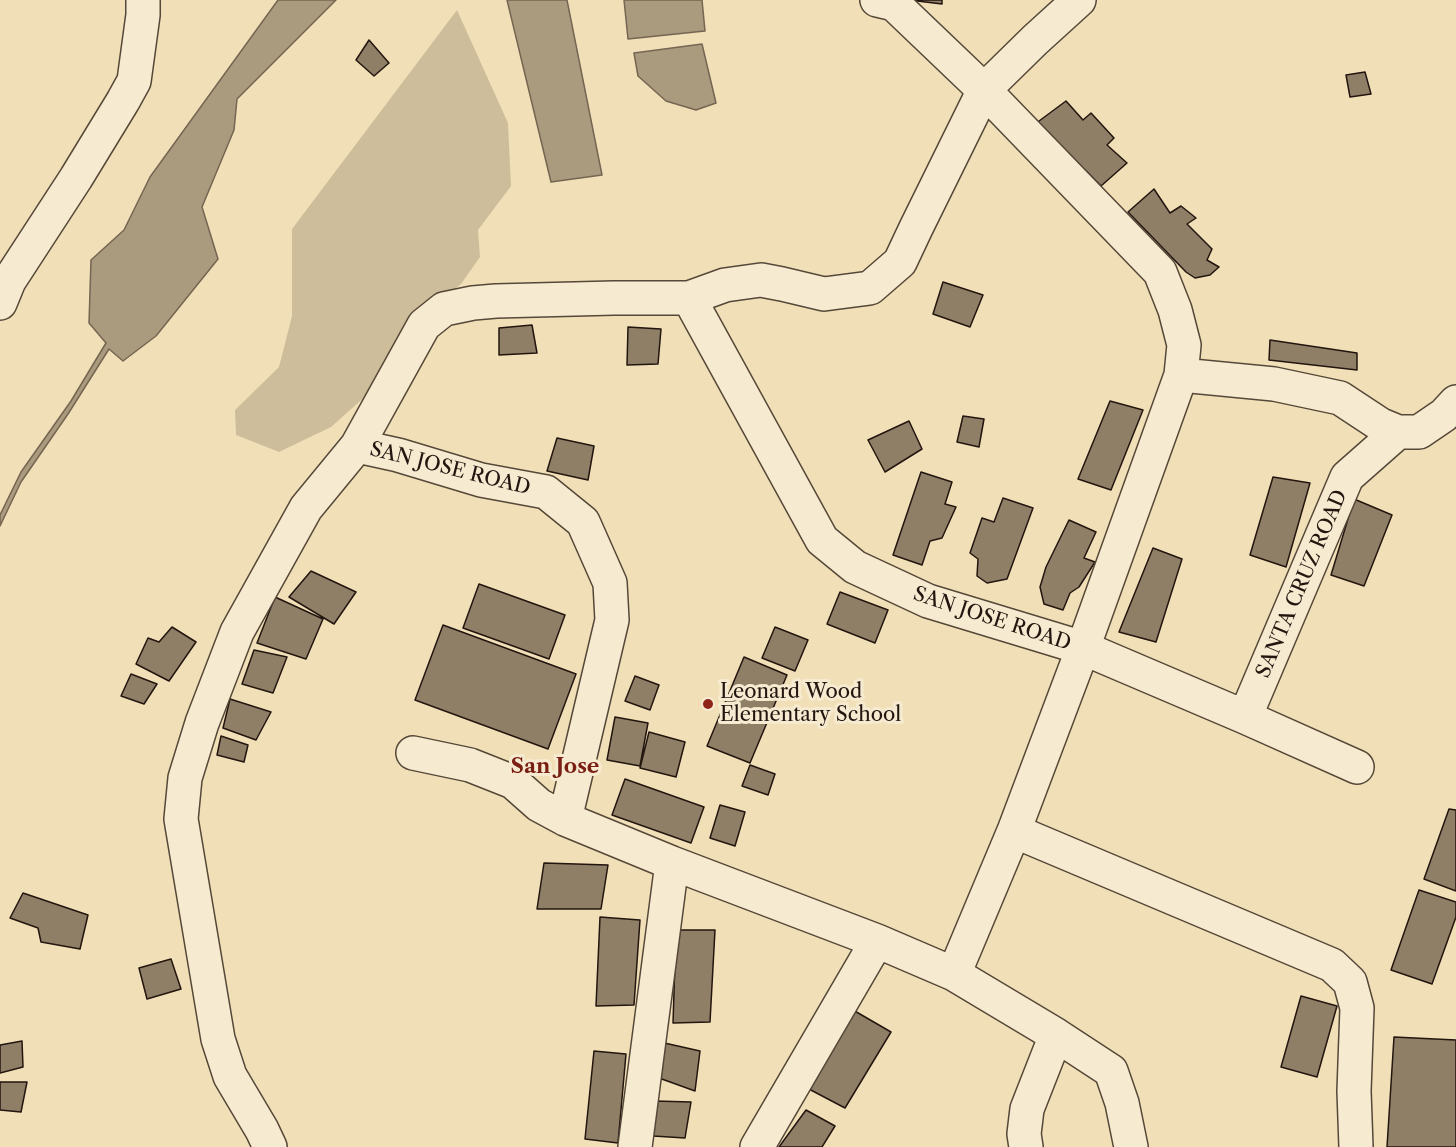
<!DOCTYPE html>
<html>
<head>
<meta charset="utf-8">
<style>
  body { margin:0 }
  canvas { display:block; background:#f1e0b7 }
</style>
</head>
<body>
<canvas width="1456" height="1147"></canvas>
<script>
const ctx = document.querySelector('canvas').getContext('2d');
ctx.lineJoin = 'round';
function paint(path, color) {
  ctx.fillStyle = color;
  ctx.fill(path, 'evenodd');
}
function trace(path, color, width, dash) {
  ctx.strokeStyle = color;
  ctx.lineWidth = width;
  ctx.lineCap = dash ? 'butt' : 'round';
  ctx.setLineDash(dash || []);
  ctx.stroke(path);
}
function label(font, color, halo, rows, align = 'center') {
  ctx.font = font + ' "Libre Caslon Text",serif';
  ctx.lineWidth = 6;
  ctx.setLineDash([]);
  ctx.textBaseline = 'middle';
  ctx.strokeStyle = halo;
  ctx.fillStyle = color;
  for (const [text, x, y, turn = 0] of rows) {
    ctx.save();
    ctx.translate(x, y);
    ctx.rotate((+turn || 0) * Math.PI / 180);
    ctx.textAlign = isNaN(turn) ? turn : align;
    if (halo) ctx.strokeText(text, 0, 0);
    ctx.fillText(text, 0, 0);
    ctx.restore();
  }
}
const green = new Path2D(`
  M457,10L508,123L511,186L478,230L480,257L461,284L406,328L386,378L331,427L279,452L236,435L235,410L279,367L292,316V229Z`);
const water = new Path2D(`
  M278,0H336L237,99L234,130L202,207L218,259L156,336L123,361L109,349L68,414L21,482L0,526V515L21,472L71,401L106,343L89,323L91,260L124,230L150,177Z
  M507,0H567L602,175L551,182Z
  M624,0H702L705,31L628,39Z
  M702,44L716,103L696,110L666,101L638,76L634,53Z`);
const building = new Path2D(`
  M909,0H942V4Z
  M369,40L389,63L374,76L356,60Z
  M1365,72L1371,94L1350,97L1346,75Z
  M1066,101L1083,120L1091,113L1114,138L1107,145L1127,163L1101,186L1085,170L1079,176L1035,124Z
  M1154,189L1170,213L1181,206L1196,218L1187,224L1212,249L1207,260L1219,267L1210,275L1195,278L1186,272L1128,212Z
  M943,282L983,295L970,327L933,314Z
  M532,325L537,353L499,355V328Z
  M628,327L661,329L658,364L627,365Z
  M1270,340L1357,353V370L1269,360Z
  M1110,401L1143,410L1111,490L1078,479Z
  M963,416L984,419L979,447L957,442Z
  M909,421L922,449L885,472L868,440Z
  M557,438L594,446L588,480L547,471Z
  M921,472L952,482L945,504L956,507L942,538L930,541L922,565L893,555Z
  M1273,477L1310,483L1286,567L1250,555Z
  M1003,498L1033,508L1007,579L987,583L977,576L978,559L970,553L982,518L994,522Z
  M1354,499L1392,515L1364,586L1331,575Z
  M1069,520L1096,532L1084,558L1095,562L1079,587L1070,593L1063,610L1044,604L1040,587L1046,567Z
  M1153,548L1182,559L1156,642L1119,632Z
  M311,571L356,592L334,624L289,597Z
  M479,584L565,615L549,659L463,628Z
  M840,592L888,610L875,643L827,624Z
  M275,597L323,619L306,659L257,643Z
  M443,625L576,674L548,749L415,700Z
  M172,627L196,642L169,681L136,664L148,638L159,642Z
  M775,627L808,640L795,671L762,658Z
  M254,650L287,657L273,693L242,684Z
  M744,657L787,675L750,763L707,746Z
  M131,674L157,684L144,704L121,696Z
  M635,676L659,685L650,710L625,701Z
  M230,699L271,712L256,740L223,728Z
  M615,717L648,723L640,766L607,760Z
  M649,732L685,742L676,777L640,768Z
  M221,736L248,745L244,762L217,755Z
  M750,765L775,774L768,795L742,786Z
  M625,779L704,807L691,843L612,815Z
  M720,805L745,812L735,846L710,838Z
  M1449,809L1456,810V891L1424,879Z
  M544,863L608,865L601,909H537Z
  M1419,890L1456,902V917L1432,984L1391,970Z
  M23,893L88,915L80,949L41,942L38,928L10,918Z
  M600,917L640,920L634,1005L596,1006Z
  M676,930H715L710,1022L673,1023Z
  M171,959L181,989L147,999L139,968Z
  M1301,996L1337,1006L1317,1077L1281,1067Z
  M853,1010L891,1032L845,1108L807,1088Z
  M1394,1037L1456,1040V1147H1387Z
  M22,1041L23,1067L0,1073V1045Z
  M660,1042L700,1051L695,1091L659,1078Z
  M594,1051L626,1054L618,1143L585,1139Z
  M0,1082H27L21,1112L0,1110Z
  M655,1101L691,1102L685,1138L653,1136Z
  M806,1110L835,1126L822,1147H779Z`);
const minor = new Path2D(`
  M877,0L894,4L984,90L1160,272L1175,310L1184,345L1181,375L1083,648L1014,831L954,974L1056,1035L1111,1071L1122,1103L1131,1147
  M689,298L822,540L855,567L928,601L1083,648L1245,717L1357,767
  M0,303L9,281L76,178L123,101L134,81L143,15V0
  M1181,375L1274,384L1340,398L1381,425L1398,432
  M357,446L398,455L481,480L546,492L583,522L610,583L612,620L565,819
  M1245,717L1347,477L1398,432H1419L1444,415L1456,402
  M413,753L470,765L513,782L539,805L565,819L672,863L877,941L954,974
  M1014,831L1332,965L1350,982L1357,1008L1354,1091L1356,1147
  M270,1147L262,1130L230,1076L218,1039L181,819L185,778L202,723L237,632L306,508L357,446L424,325L444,309L473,303L496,301L614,298H689L725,285L761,280L782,284L824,294L870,288L900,262L916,228L984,90L1035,40L1079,0
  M635,1147L672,863
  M757,1147L877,941
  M1026,1147L1024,1134L1027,1109L1056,1035`);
const markers = [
  [708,704,6,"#8f2418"]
];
const streetNames = [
  ["SAN JOSE ROAD",450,469,14],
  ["SANTA CRUZ ROAD",1302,584,-67],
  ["SAN JOSE ROAD",992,619,18]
];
const poiNames = [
  ["Leonard Wood",720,692],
  ["Elementary School",720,715]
];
const neighbourhoodNames = [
  ["San Jose",555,767]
];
paint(green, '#cebd9a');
paint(water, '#ab9b7e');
trace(water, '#756552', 1.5);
paint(building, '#8e7f66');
trace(building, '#23150f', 1.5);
trace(minor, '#564839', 36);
trace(minor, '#f6ebd0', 33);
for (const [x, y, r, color] of markers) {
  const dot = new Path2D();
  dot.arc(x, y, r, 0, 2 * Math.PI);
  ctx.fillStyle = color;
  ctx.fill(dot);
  trace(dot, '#f6ebd0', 2);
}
label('20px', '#23150f', '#f6ebd0', streetNames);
label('20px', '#23150f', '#f6ebd0', poiNames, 'left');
label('bold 21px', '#7a1f14', '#f6ebd0', neighbourhoodNames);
</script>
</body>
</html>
